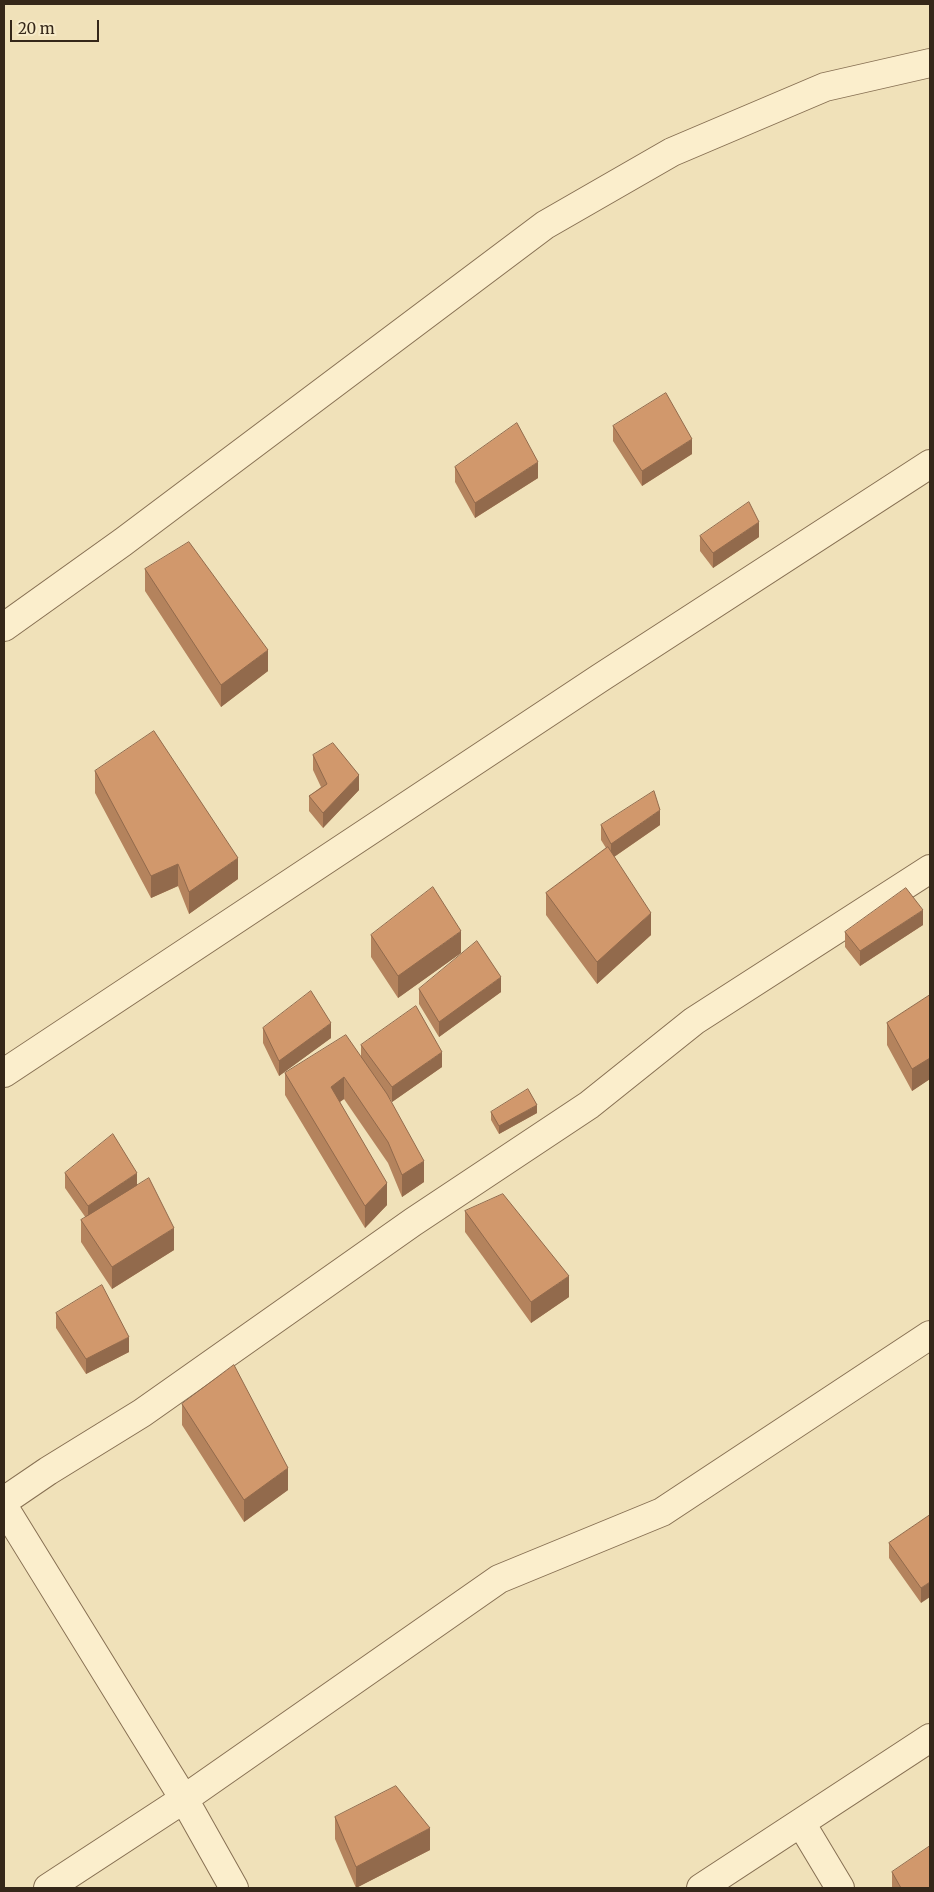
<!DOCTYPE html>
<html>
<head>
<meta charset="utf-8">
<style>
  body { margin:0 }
  #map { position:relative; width:934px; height:1892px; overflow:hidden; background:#f0e1b9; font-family:Merriweather,serif }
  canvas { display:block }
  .frame { position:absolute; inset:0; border:5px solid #352719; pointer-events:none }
  .scale { position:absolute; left:10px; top:20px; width:89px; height:22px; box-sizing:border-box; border:2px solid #352719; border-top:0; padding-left:6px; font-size:15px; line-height:18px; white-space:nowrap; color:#352719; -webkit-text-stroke:4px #f7ebc9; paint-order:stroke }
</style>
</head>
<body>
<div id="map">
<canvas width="934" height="1892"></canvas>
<div class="frame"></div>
<div class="scale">20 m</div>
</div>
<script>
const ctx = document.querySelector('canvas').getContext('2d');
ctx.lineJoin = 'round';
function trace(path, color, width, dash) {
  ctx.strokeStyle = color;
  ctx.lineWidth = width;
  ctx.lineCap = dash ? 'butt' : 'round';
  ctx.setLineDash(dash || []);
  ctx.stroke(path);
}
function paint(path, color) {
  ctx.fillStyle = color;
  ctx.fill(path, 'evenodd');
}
const minor = new Path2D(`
  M4,627L123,542L545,225L672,152L825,87L930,63
  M4,1073L600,678L930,464
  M4,1501L48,1471L142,1413L413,1222L589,1105L694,1021L930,869
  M4,1507L184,1799L234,1888
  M801,1823L840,1888
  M48,1888L184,1799L499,1579L662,1512L930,1335
  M701,1888L930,1738`);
const wall = new Path2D(`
  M613,426L692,454L642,486L613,441Z
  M455,467L538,478L475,518L455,482Z
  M700,536L759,537L713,568L700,551Z
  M145,569L268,671L221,707L145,591Z
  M313,755L359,790L323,828L309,811V796L321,787L313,770Z
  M95,771L238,879L189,914L178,886L151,898L95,793Z
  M601,825H660L614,857L651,935L597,984L546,915V893L606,848L601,840Z
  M923,925L860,966L845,947V932Z
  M371,935L461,953L398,998L371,957Z
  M419,989L501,992L439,1037L419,1004Z
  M930,995V1079L912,1091L887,1045V1023Z
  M263,1028L331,1038L279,1076L263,1043Z
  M361,1045L442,1067L392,1102L389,1097L424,1182L402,1197L388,1163L344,1099L340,1102L387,1205L365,1228L285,1095V1073L361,1057Z
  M491,1112L537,1113L499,1134L491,1120Z
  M65,1173L137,1186L174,1250L112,1289L81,1242V1220L86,1218L65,1188Z
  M465,1211L569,1297L531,1323L465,1232Z
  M56,1313L129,1352L86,1374L56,1328Z
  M182,1404L288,1490L244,1522L182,1425Z
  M930,1515L921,1603L889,1558V1543Z
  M335,1817L430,1850L356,1888L335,1839Z
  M892,1872L930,1888H892Z`);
const shadedWall = new Path2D(`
  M692,439V454L642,486V471Z
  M538,462V478L475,518V503Z
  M759,522V537L713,568V553Z
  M268,650V671L221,707V685Z
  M359,775V790L323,828V813Z
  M660,810V825L611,859V844Z
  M238,858V879L189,914V892Z
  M178,864V886L151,898V876Z
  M923,910V925L860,966V951Z
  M651,913V935L597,984V962Z
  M461,931V953L398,998V976Z
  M501,977V992L439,1037V1022Z
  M331,1023V1038L279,1076V1061Z
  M442,1052V1067L392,1102V1087Z
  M930,1058V1079L912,1091V1069Z
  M344,1077V1099L331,1108V1087Z
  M537,1105V1113L499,1134V1126Z
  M424,1161V1182L402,1197V1175Z
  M137,1173V1188L88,1221V1206Z
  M387,1183V1205L365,1228V1206Z
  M174,1228V1250L112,1289V1267Z
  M569,1276V1297L531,1323V1302Z
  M129,1337V1352L86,1374V1359Z
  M288,1468V1490L244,1522V1500Z
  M930,1582V1597L921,1603V1588Z
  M430,1828V1850L356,1888V1867Z`);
const building = new Path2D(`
  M666,393L692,439L642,471L613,426Z
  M517,423L538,462L475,503L455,467Z
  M749,502L759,522L713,553L700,536Z
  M189,542L268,650L221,685L145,569Z
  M154,731L238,858L189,892L178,864L151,876L95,771Z
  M333,743L359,775L323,813L309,796L327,784L313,755Z
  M654,791L660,810L611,844L601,825Z
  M608,847L651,913L597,962L546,893Z
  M433,887L461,931L398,976L371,935Z
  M906,888L923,910L860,951L845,932Z
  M477,941L501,977L439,1022L419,989Z
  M311,991L331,1023L279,1061L263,1028Z
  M930,995V1058L912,1069L887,1023Z
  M416,1006L442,1052L392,1087L361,1045Z
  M346,1035L387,1094L424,1161L402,1175L388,1142L344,1077L331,1087L387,1183L365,1206L285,1073Z
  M528,1089L537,1105L499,1126L491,1112Z
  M113,1134L137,1173L88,1206L65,1173Z
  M149,1178L174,1228L112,1267L81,1220Z
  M503,1194L569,1276L531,1302L465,1211Z
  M102,1285L129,1337L86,1359L56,1313Z
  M234,1365L288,1468L244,1500L182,1404Z
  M930,1515V1582L921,1588L889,1543Z
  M396,1786L430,1828L356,1867L335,1817Z
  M930,1846V1888H901L892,1872Z`);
trace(minor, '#877053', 30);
trace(minor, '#fbeecc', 28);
paint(wall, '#b4835d');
paint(shadedWall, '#926a4c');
paint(building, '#d1986c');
trace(building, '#926a4c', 1);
</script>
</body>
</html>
